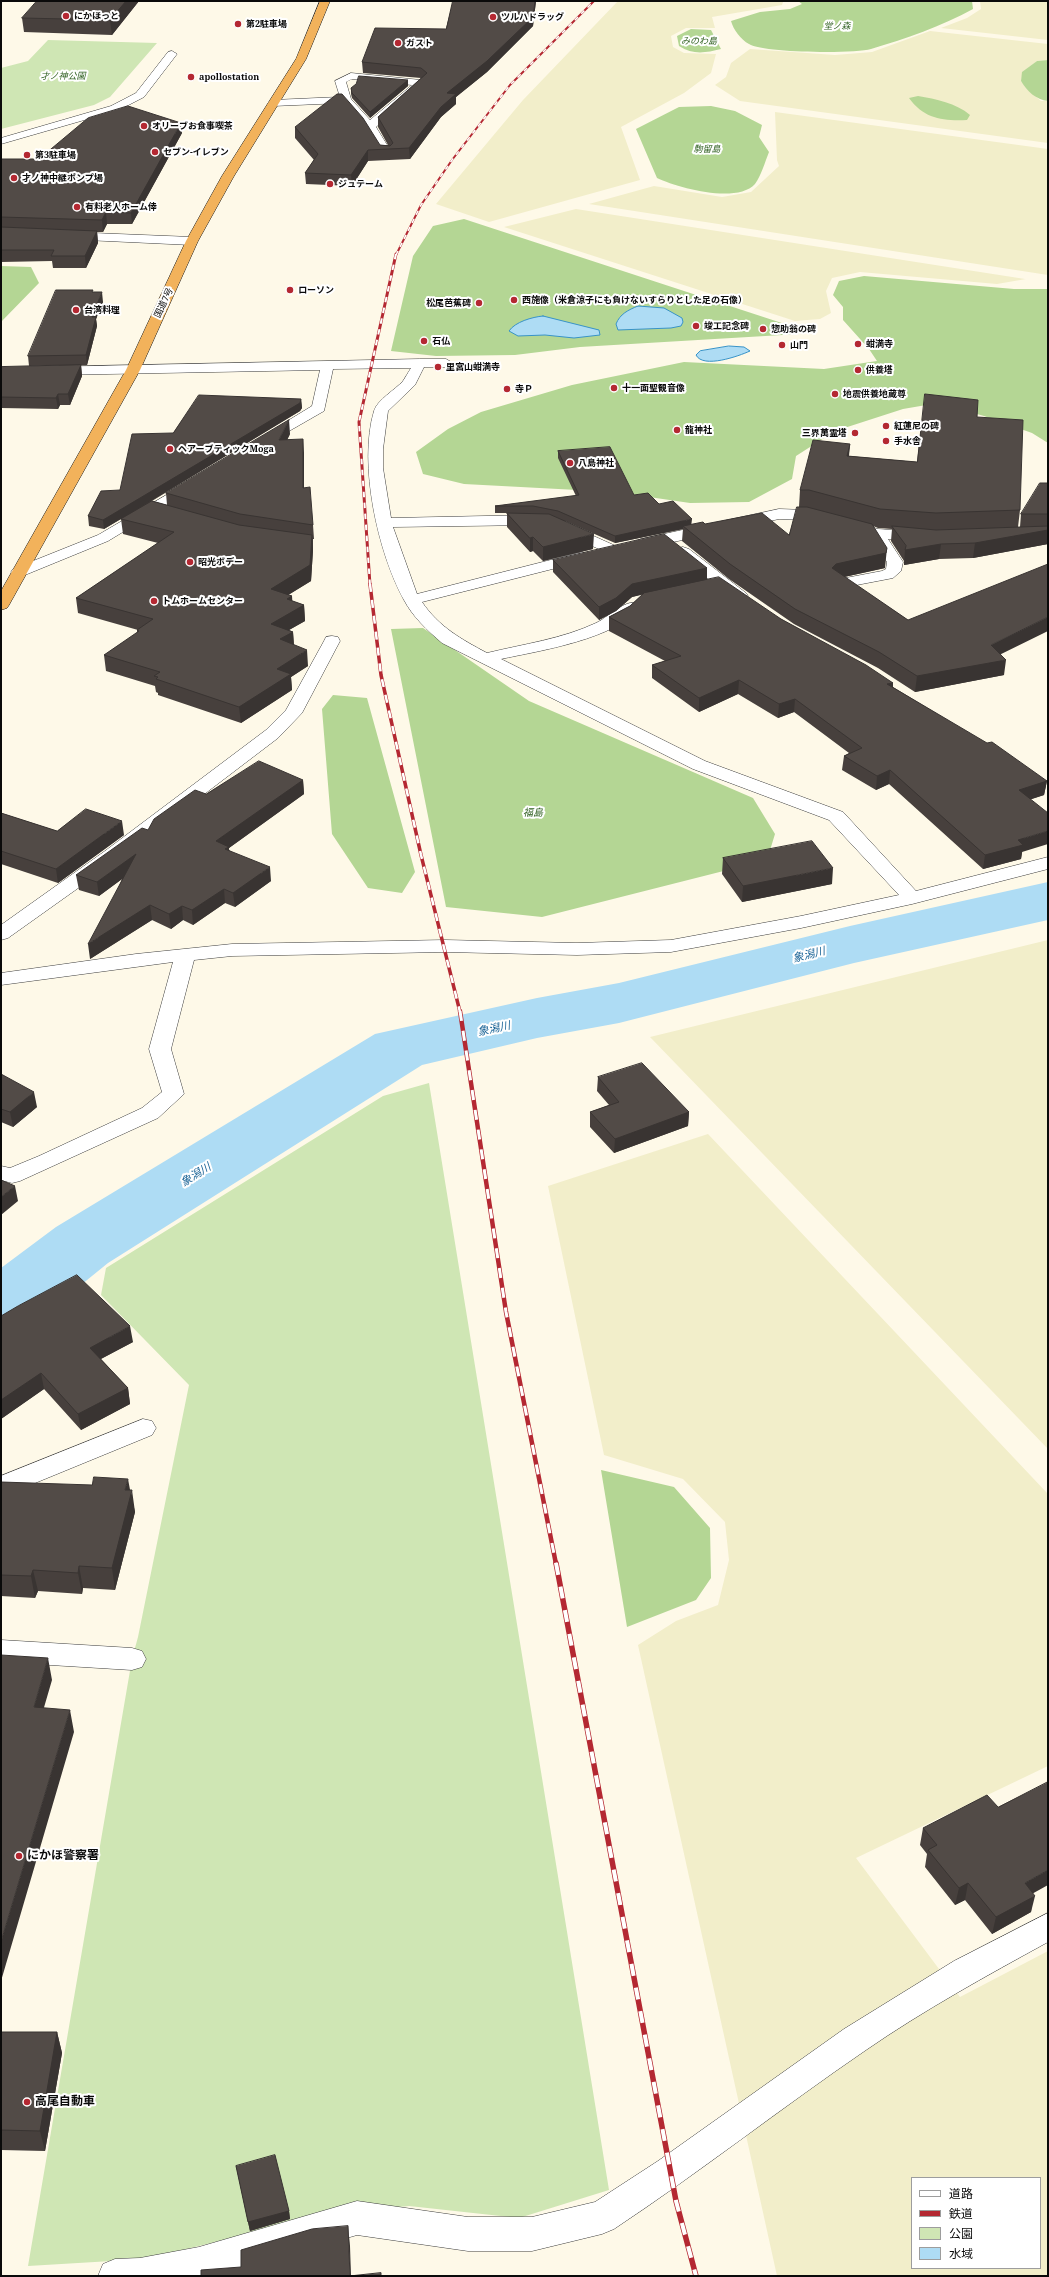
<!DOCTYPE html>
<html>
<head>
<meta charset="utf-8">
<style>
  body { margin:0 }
  #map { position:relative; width:1049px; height:2277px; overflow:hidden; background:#fef9e8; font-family:"Noto Serif","Noto Sans JP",serif }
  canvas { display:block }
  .frame { position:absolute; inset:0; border:2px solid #0a0a0a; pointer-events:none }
  .legend { position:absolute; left:911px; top:2177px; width:130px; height:92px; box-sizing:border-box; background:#fff; border:1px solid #9d9d9d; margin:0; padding:5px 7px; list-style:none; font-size:12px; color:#0a0a0a }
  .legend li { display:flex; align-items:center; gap:8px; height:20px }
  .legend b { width:20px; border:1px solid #9d9d9d }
</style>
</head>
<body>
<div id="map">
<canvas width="1049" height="2277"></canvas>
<div class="frame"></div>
<ul class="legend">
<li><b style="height:5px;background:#fff"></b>道路</li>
<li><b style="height:5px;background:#b42832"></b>鉄道</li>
<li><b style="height:11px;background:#cfe6b4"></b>公園</li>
<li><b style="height:11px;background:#aedcf4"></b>水域</li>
</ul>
</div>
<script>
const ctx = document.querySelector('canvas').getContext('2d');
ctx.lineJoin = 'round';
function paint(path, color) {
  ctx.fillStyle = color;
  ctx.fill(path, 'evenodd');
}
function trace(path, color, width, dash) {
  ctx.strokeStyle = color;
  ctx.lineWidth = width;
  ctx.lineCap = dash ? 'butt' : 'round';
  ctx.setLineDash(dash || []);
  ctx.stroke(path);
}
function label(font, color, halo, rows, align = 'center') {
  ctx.font = font + ' "Noto Serif","Noto Sans JP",serif';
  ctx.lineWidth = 4;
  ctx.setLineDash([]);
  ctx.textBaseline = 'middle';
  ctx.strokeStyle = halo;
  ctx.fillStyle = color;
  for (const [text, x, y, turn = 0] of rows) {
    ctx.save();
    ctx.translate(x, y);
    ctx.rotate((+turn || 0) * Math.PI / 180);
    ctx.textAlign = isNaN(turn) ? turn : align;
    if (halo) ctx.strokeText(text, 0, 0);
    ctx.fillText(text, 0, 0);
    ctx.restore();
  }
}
const farmland = new Path2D(`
  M618,1L783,2L782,5L712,17L715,28H686L671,36L673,47L684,53L716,54L711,73L684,93L621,127L640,180L489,222L436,204L523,100Z
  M980,1H1048V40L941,28L967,18L981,9Z
  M930,31L1048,44V60L1037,61L1023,72L1021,81L1027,89L1041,101H1048V143L740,101L715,85L726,77L731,63L750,49L835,55L872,52Z
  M775,112L1048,149V275L589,204L654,186L722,197L751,192L779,166L777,160Z
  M576,209L1025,279H1026L997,284L860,272L832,278L826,291L831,313L820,319L795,321L504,227Z
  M1048,940V1449L650,1037Z
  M708,1134L1048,1494V1766L856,1858L960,1997L1048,1951V2276H777L638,1645L676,1621L718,1605L729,1560L725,1522L683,1479L604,1455L548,1186ZM912,2178H1040V2268H912Z`);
const green = new Path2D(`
  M48,40L157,43L110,97L94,105L1,129V68L28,61Z
  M429,1083L609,2190L519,2218L409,2206L335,2213L145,2259L28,2266L132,1659L138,1637L189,1385L101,1295L106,1268L383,1096Z`);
const forest = new Path2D(`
  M798,1H972L973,9C942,26 905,39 871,49C854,54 763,53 749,44C741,40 733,29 731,21L760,12L790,9L802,4Z
  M691,29L711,30L721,49C705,53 693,55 679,46L677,36Z
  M1048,60V101C1036,100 1027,91 1021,81L1022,72L1037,61Z
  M918,96C936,99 956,103 970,115L967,120C943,121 924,119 909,98Z
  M711,106L735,111L762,125L759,137L769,152C765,162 761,176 755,184C737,204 678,188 657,178L636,129L679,107Z
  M464,219L794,327L799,334L580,347L515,355L436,356L391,351L413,256L433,226Z
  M1,266L31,267L39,283L1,322Z
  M864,276L1014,289H1048V443L1032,433L984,416L938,403L903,409L835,431L796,456L792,479L749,502L690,503L615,492L464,484L423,474L416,452L448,429L481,412L572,385L684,362L824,369L877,361L869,349L843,320V307L833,295L839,281Z
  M423,628L529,701L753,798L775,834L767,860L542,917L446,907L391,629Z
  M333,695L367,698L415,872L402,893L368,888L332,834L322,709Z
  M601,1470L674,1487L710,1528L711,1578L696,1600L627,1627Z`);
const water = new Path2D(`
  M638,306L664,308L682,318L683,322L681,326L671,328L618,330L616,324C620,314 628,310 638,306Z
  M543,316L599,330L600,335L574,338L545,335L518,336L509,331C515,322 532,317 543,316Z
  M729,346L744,347L750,351C739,356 703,369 696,355L700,351Z`);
const river = new Path2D(`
  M1048,882V920L854,963L619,1023L537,1038L422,1065L108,1263L55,1306L28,1322L1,1330V1268L56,1227L375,1034L537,998L619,983L850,926Z`);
const minor = new Path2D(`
  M351,73L421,80L426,83L376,127L392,153L390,155H382L365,128L343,103L273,106L268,103L273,100L340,97L335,81ZM352,79L412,85L370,120L351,99L346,82Z
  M420,359H446L453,363L446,367H424L415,385L388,411L383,449V468L391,518L533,515L558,520L618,547L621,550L618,553H608L549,527L533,525L393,527L417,594L582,552L588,554L590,557L588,560L422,602C439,627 461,639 487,653C524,644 562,639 596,623C609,617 624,599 639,603L641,606C618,639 538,651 501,659L705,761L843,812L916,891L1048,857V869L912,904L801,928L671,952L577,955L445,952L232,956L194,960L171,1049L184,1094L158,1118L20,1181L12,1183L1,1180V1166L10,1168L39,1156L142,1108L162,1092L149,1049L173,962L1,985V973L136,954L232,944L445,940L577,943L671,940L801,916L899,895L829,820L693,769L442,643C427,630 413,617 404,600C378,553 358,464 374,411C377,400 395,390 403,381C406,377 408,372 411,368L333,369L324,411L263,446L258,445L256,442L258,439L312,406L320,370L1,376V368Z
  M192,480L197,481L199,484L197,487L108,541L25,575H13L11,572L13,569L98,535Z
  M779,509L807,510L878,529L920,532L925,534L928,537L925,540L888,539L903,562L901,571L893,578L841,588L835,586L833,583L835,580L882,571L886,569L887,562L871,537L806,520L779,519L641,549L636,547L633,544L636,541L641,539Z
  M683,547L689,549L746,593L748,596L746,599H734L677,555L675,552L677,549Z
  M332,636L338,637L340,641L302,713L278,738L119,859L8,938L1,940V925L105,851L266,730L286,710L324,641L326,637Z
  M143,1419L152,1421L156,1428L152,1435L1,1497V1476Z
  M1,1640L132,1648L142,1651L146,1659L142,1667L132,1670L1,1662Z
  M1048,1913V1942C986,1976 924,2010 866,2050C781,2108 700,2172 614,2229L602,2234L532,2251H468L357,2235L217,2276H98L103,2264L115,2259L140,2258L199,2247L357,2201L468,2217H532L595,2202L658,2161L844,2029L954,1961Z`);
const tertiary = new Path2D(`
  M172,51L177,54L144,97L119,110L1,144V138L111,106L136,93L168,52Z
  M68,232L192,237L198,241L192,245L64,239L62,236L64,233Z`);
const trunk = new Path2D(`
  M320,1H330L306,59L234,176L198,241L140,370L9,605L7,608L1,610V591L126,370L186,241L222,176L296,59Z`);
const railFar4 = new Path2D(`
  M396,255L421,205L452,160L510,85L594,1`);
const railFar3 = new Path2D(`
  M370,585L359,422L396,254`);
const railFar2 = new Path2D(`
  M370,584L381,675L421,855L460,1012`);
const railFar1 = new Path2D(`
  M460,1011L506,1312L556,1564`);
const rail = new Path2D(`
  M556,1563L676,2201L696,2276`);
const wall = new Path2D(`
  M37,1H139L112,35L24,32L22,18Z
  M453,1H536L533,26L487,72L456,97V104L441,117L410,159L368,161L352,186L306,184L305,173L314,160L295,138V127L380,145H388L378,127V117L421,78L363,73L362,62L446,29Z
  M408,80V86L370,118L352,98L351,94V88Z
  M182,133L132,224H107L103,232H97L98,243L86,268H53L52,261L1,262V159H39Z
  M93,292L103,302L96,319L97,326L87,365L29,366L28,356Z
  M81,365L82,376L70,405H60L58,409L1,408V367Z
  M301,399L302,408L300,411L152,501L167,505L166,493L290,434L287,440L304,453V488L313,525L314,539H313V550L311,581L288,595L292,596V601L304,605L305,621L289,630L293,632L294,645L308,666L291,677L292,690L241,723L158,695V693L156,692L155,686L106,671L104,655L137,633V630H138L78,613L76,598L158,543L123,534L121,519L104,529L89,526L88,516L120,490L173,433Z
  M977,417L1020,510L1018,527H1020L1021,514L1048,483V544L973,558L939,559L904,565V561L891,541L892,529L878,528L873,526L885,568L844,577L908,620L1001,654L1004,675L915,692L878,668L794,624L729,579L682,541L683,529L615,543L565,521L593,549L543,561L533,551L530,552L507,527V513H495V506L576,496L558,458V451L634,495L659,504L691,525L705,524L789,535L799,507L800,490L850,444L849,456L917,462Z
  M553,560L707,568V579L781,619L893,683V687L1047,781L1044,795L1031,799L1021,859L983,869L889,784L876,790L842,770L844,756L849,753L794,712L778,718L738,694L699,712L652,678V665L665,661L609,631V617L630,606L643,594L632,597L616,611L599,620L553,572Z
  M303,780L304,794L229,848V850L271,881L235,907L225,903L193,925L183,920L171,929L152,920L90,959L122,879L99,896L79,890L76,875L206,794Z
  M1,813L57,831L124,835L58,883L1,864Z
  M723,858L832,884L742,902L722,874Z
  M1,1074L37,1107L13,1127L1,1122Z
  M598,1077L689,1112L688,1126L614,1153L590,1127V1112L609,1105L597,1091Z
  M1,1316L133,1342L101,1359L128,1388L130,1404L81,1430L44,1389L1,1419Z
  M1,1482L130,1490L135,1512L115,1590L83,1588L82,1594L38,1591L35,1598L1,1596Z
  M923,1828L1033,1893L1031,1912L992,1934L965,1900L955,1905L925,1867L927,1854L920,1845Z
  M1,2032H57L62,2053L45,2151L1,2150Z
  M236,2166L289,2211L290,2219L250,2231Z`);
const shadedWall = new Path2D(`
  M126,1H139L112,35L110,20Z
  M535,1H536L533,26L487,72L456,97V104L441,117L410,159L409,148L447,93Z
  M408,80V86L370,118V112Z
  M181,123L182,133L132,224L131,213Z
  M368,150V161L352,186L351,175Z
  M106,212L107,224L103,232L102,220Z
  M97,231L98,243L86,268L85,256Z
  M102,292L103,302L96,319L97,326L87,365L86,355L92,317Z
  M81,365L82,376L70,405L68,394Z
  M58,394L60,405L58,409L56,398Z
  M301,399L302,408L300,411L104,529L103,520Z
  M289,420L290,434L280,454L279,440Z
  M303,439L304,453V502L303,488Z
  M850,444L848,462L847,456Z
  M692,519L691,527L683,526V529L615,543V536Z
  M1048,530V544L973,558L975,543Z
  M594,534L593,549L543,561V547Z
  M312,535L313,550L311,581L272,605L271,589Z
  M533,537V551L530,552V538Z
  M941,544L939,559L904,565L905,550Z
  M887,548L885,568L835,579L832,568L836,564Z
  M707,568V580L632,597L616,611L599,620V607L632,584Z
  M292,596L293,611L304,605L305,621L273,639L271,624L287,599Z
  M1048,617V631L989,660L991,645Z
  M293,632L294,647L280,639Z
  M307,650L308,666L291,677L292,690L241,723L239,707L277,669Z
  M1006,660L1004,675L915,692L917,676Z
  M739,680L738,694L699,712V698Z
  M893,683L892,696L887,684Z
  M795,699L794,712L778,718L779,704Z
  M890,770L889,784L876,790L877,776Z
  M303,780L304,794L229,848L230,861L216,841Z
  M1047,781L1044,795L1017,804L1019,790Z
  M122,821L124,835L58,883L56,869Z
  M1048,831V844L1022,852L1021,859L983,869L985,855L1018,840Z
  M136,854L137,868L99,896L97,882Z
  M270,867L271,881L235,907L233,893Z
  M833,868L832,884L742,902L743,886Z
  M224,889L225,903L193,925L192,910Z
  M150,905L152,920L90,959L88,944Z
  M182,906L183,920L171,929L169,914Z
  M34,1092L37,1107L13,1127L10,1112Z
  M689,1112L688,1126L614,1153L615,1139Z
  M15,1186L18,1201L1,1215V1197Z
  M130,1326L133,1342L93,1363L90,1348Z
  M41,1373L44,1389L1,1419V1400Z
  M128,1388L130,1404L81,1430L78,1414Z
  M128,1479L131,1495L132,1490L135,1512L115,1590L112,1568L125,1490Z
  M79,1566L83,1588L82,1594L78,1573Z
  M33,1570L38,1591L35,1598L31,1576Z
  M48,1658L52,1680L38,1728L34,1707Z
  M70,1710L74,1732L1,1981V1942Z
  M1048,1870V1885L1021,1900L1025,1883Z
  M968,1883L965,1900L955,1905L959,1888Z
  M1035,1896L1031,1912L992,1934L996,1917Z
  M57,2032L62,2053L45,2151L40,2131Z
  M289,2211L290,2219L250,2231L248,2222Z
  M348,2226L350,2246L351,2276H350Z`);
const building = new Path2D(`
  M37,1H126L110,20L22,18Z
  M453,1H535L533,17L487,61L447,93L456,94L441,107L409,148L368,150L351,175L305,173L318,154L295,127L337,94H342L363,118L380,145L390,146L393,143L378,117L427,73L421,68L362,62L375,28L446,29Z
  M359,76L408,80L370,112L352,93L351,88L356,84Z
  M128,106L181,123L131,213L106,212L102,220L1,217V159H39L88,118Z
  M1,227L97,231L85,256H51L54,250H1Z
  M56,290H93L92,292H102L92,317H96L86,355L28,356Z
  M81,365L68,394H58L56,398L1,397V367Z
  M925,394L978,400L977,417L1023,420L1020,510L936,513L880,509L809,490H800L813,440L850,444L847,456L917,462Z
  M199,395L301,399L300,403L103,520L88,516L101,491L120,490L132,434L173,433Z
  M289,420L279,440L303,439V488L310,487L313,525L240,514L166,493Z
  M610,447L634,495L648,493L659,504L673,501L692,519L615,536L558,511L533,506H495L579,495L558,451Z
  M1040,483H1048V514H1021Z
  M152,501L239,525L312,535L310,565L271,589L292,596L287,599L304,605L271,624L293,632L280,639L307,650L277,669L291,674L239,707L156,679L158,677L154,676L160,672L104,655L139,631L137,630L153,619L76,598L174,532L121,519Z
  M797,507H807L872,524L887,548L886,553L836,564L832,568L908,620L1048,564V617L991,645L1006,660L917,676L879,652L795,609L730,564L683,526L703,522L705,524L762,513L789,535Z
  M507,513L549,514L594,534L543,547L533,537L530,538Z
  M892,526L936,530L1048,526V530L975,543L941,544L905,550L906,546Z
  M664,534L707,568L632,584L616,598L599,607L553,560Z
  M719,577L781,619L866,665L893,683L887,684L987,743L992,742L1047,781L1019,790L1048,813V831L1018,840L1023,845L985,855L890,770L877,776L844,756L862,748L795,699L779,704L739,680L699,698L652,665L681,656L609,617L630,606L644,593Z
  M259,761L303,780L216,841L229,847L225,849L270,867L233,893L224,889L192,910L182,906L169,914L150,905L88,944L136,854L97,882L76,875L142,828L148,830L154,819L195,790L206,794Z
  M86,809L122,821L56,869L1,851V813L57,831Z
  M812,841L833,868L743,886L723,858Z
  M642,1063L689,1112L615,1139L590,1112L619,1102L598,1077Z
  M1,1074L34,1092L10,1112L1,1109Z
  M1,1180L15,1186L1,1197Z
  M77,1275L130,1326L90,1348L128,1388L78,1414L41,1373L1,1400V1316L18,1306Z
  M94,1477L128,1479L125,1490H132L112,1568L79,1566L78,1573L33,1570L31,1576L1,1575V1482L92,1485Z
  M1,1655L48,1658L34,1707L70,1710L1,1942Z
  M1048,1782V1870L1025,1883L1035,1896L996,1917L968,1883L959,1888L928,1850L937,1845L923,1828L987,1795L998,1807Z
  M1,2032H57L40,2131L1,2130Z
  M275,2155L289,2211L248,2222L236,2166Z
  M348,2226L350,2276H201V2270L241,2267V2250L312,2229Z
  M381,2273V2276H350Z`);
const markers = [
  [66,16,4,"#b42832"],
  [493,17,4,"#b42832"],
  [238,24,4,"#b42832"],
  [398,43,4,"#b42832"],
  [191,77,4,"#b42832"],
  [144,126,4,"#b42832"],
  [155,152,4,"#b42832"],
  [27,155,4,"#b42832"],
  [14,178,4,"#b42832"],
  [330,184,4,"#b42832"],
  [77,207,4,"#b42832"],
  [290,290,4,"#b42832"],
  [514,300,4,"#b42832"],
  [479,303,4,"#b42832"],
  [76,310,4,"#b42832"],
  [696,326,4,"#b42832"],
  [763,329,4,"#b42832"],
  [424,341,4,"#b42832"],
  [858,344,4,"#b42832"],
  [782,345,4,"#b42832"],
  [438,367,4,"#b42832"],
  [858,370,4,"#b42832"],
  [614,388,4,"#b42832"],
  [507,389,4,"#b42832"],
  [835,394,4,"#b42832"],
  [886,426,4,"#b42832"],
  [677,430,4,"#b42832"],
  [855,433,4,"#b42832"],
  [886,441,4,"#b42832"],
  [170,449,4,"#b42832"],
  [570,463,4,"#b42832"],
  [190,562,4,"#b42832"],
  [154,601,4,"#b42832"],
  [19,1856,4,"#b42832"],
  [27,2102,4,"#b42832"]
];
const farPoinames = [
  ["にかほっと",74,16],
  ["ツルハドラッグ",501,17],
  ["第2駐車場",246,24],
  ["ガスト",406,43],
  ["apollostation",199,77],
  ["オリーブお食事喫茶",152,126],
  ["セブン-イレブン",163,152],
  ["第3駐車場",35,155],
  ["才ノ神中継ポンプ場",22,178],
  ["ジュテーム",338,184],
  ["有料老人ホーム倖",85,207],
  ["ローソン",298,290],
  ["西施像（米倉涼子にも負けないすらりとした足の石像）",522,300],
  ["松尾芭蕉碑",471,303,"right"],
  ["台湾料理",84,310],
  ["竣工記念碑",704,326],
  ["惣助翁の碑",771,329],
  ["石仏",432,341],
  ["蚶満寺",866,344],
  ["山門",790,345],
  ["里宮山蚶満寺",446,367],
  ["供養塔",866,370],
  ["十一面聖観音像",622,388],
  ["寺Ｐ",515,389],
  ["地震供養地蔵尊",843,394],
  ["紅蓮尼の碑",894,426],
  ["龍神社",685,430],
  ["三界萬霊塔",847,433,"right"],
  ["手水舎",894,441],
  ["ヘアーブティックMoga",178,449],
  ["八島神社",578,463],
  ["昭光ボデー",198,562],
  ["トムホームセンター",162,601]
];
const farParknames = [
  ["堂ノ森",837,26],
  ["みのわ島",699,41],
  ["才ノ神公園",63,76],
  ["駒留島",707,149]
];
const farStreetnames = [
  ["国道7号",164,303,-65]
];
const parkNames = [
  ["福島",533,813]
];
const waterNames = [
  ["象潟川",809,955,-14],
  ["象潟川",494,1029,-12],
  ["象潟川",196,1175,-32]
];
const nearPoinames = [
  ["にかほ警察署",27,1856],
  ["高尾自動車",35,2102]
];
paint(farmland, '#f2eeca');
paint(green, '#cfe6b4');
paint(forest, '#b4d694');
paint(water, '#aedcf4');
trace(water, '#3893c8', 1);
paint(river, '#aedcf4');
trace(minor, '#3d3d3d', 1);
trace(tertiary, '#3d3d3d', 1);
trace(trunk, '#1b1b1b', 1);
paint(minor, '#fff');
paint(tertiary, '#fff');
paint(trunk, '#f2b25b');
trace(railFar4, '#b42832', 2);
trace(railFar3, '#b42832', 3);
trace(railFar2, '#b42832', 3.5);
trace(railFar1, '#b42832', 4.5);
trace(rail, '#b42832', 5.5);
trace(railFar4, '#fff', 1.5, [4.5]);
trace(railFar3, '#fff', 2, [5.5]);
trace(railFar2, '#fff', 2.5, [8]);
trace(railFar1, '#fff', 3, [10]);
trace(rail, '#fff', 4, [12]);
paint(wall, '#47403d');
paint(shadedWall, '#393432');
paint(building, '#524b47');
trace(building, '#393432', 1);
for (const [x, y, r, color] of markers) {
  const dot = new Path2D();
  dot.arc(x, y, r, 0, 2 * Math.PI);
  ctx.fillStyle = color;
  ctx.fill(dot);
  trace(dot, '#fff', 1.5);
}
label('bold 9px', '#0a0a0a', '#fff', farPoinames, 'left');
label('italic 9px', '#2d5e1e', '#fff', farParknames);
label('9px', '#0a0a0a', '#fff', farStreetnames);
label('italic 10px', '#2d5e1e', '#fff', parkNames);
label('italic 11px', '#196396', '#fff', waterNames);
label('bold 12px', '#0a0a0a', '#fff', nearPoinames, 'left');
</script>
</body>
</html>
